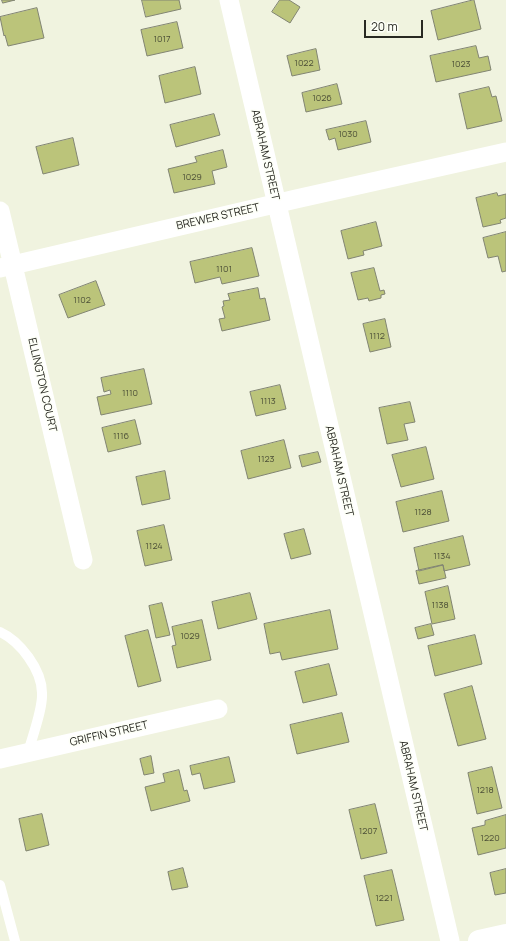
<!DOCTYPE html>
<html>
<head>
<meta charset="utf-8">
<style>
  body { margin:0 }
  #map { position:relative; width:506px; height:941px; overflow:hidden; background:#f0f3df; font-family:Manrope,sans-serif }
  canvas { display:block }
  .scale { position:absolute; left:364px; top:20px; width:59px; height:18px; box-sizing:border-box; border:2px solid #282922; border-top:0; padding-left:5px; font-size:12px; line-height:14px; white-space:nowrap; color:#282922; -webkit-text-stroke:3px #fdfff7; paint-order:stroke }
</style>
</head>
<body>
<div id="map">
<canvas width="506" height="941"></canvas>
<div class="scale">20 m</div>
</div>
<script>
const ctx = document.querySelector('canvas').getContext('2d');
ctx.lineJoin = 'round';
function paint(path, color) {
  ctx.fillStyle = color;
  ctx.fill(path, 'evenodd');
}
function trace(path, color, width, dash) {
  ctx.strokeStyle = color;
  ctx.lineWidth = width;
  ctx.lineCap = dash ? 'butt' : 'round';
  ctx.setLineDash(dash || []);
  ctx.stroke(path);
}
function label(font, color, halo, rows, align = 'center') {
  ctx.font = font + ' Manrope,sans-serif';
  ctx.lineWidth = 3;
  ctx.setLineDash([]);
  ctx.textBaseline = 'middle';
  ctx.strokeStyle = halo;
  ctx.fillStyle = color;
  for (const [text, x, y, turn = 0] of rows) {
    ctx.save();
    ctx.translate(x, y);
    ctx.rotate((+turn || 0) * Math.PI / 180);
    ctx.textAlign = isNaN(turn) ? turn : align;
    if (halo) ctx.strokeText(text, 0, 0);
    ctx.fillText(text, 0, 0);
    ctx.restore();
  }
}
const building = new Path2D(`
  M2,0H15L3,3Z
  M142,0H179L181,9L146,17Z
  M280,0H289L300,7L290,23L272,12Z
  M474,0L481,29L438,40L431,11Z
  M37,8L44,38L8,46L5,35L4,36L0,17Z
  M177,22L183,48L147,56L141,30Z
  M476,46L479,58L488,56L491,70L436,82L430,56Z
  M316,49L320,70L292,76L287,56Z
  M195,67L201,94L165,103L159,76Z
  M337,84L342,104L306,112L302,93Z
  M489,87L492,97L496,96L502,121L467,129L459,94Z
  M214,114L220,135L176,147L170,125Z
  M366,121L371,142L338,150L335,138L329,140L326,130Z
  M73,138L79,165L43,174L36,147Z
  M223,150L227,167L212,171L215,184L174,193L168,169L197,162L195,157Z
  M497,193L498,196L506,194V218L500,220L501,223L483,227L476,198Z
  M376,222L382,246L363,251L364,255L348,259L341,231Z
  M506,232V271L502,272L498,256L488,258L483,238Z
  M252,248L259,276L222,284L220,277L195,283L190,262Z
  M374,268L380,291L384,290L385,294L381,295V298L369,301L368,298L358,300L351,273Z
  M96,281L105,305L68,318L59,295Z
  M258,288L260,299L265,298L270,320L222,331L219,319L225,318L222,307L224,306L223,301L230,300L228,294Z
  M385,319L391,347L370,352L363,324Z
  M144,369L152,404L101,415L97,397L111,394L110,390L104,392L101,378Z
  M280,385L286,409L256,416L250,392Z
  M410,402L415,422L404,424L408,440L387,444L379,408Z
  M135,420L141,444L108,452L102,428Z
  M284,440L291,468L248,479L241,451Z
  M426,447L434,479L401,487L392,455Z
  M318,452L321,462L302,467L299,456Z
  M165,471L170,499L142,505L136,477Z
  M442,491L449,521L403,532L396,502Z
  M164,525L172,560L145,566L137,531Z
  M304,529L311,554L291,559L284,534Z
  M463,536L470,565L444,571L443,565L419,571L414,548Z
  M443,565L446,578L419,584L416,571Z
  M448,586L455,619L432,624L425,592Z
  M250,593L257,619L218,629L212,602Z
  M162,603L170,635L156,638L149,606Z
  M330,610L338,649L282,660L280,652L270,654L264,624Z
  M202,620L211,660L177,668L172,646L176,645L172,627Z
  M431,624L434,635L418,639L415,628Z
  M148,630L161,681L138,687L125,636Z
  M475,635L482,664L435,676L428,646Z
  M329,664L337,695L303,703L295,672Z
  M472,686L486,739L458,746L444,694Z
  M342,713L349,742L297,754L290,725Z
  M151,756L154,773L144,775L140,759Z
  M229,757L235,782L204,789L200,773L192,775L190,766Z
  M492,767L502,808L477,814L468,773Z
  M179,770L184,791L187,790L190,801L151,811L145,787L165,782L163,774Z
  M375,804L387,853L361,859L349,810Z
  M42,814L49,845L26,851L19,819Z
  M506,815V848L478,855L472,828L485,825V821Z
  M183,868L188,887L172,890L168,872Z
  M506,869V893L495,895L490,873Z
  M392,870L404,920L376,926L364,876Z`);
const service = new Path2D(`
  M0,632C20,641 42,670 42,693C43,709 32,737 28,753
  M0,885L15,941`);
const minor = new Path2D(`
  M229,0L450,941
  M0,211L83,560
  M0,268L296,199L506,152
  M0,759L218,709`);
const tertiary = new Path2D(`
  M479,941L506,935`);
const numberNames = [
  ["1017",162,39],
  ["1022",304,63],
  ["1023",461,64],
  ["1026",322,98],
  ["1030",348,134],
  ["1029",192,177],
  ["1101",224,269],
  ["1102",82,300],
  ["1112",377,336],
  ["1110",130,393],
  ["1113",268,401],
  ["1116",121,436],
  ["1123",266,459],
  ["1128",423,512],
  ["1124",154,546],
  ["1134",442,556],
  ["1138",440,605],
  ["1029",190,636],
  ["1218",485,790],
  ["1207",368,831],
  ["1220",490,838],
  ["1221",384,898]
];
const streetNames = [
  ["ABRAHAM STREET",265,155,77],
  ["BREWER STREET",218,217,-13],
  ["ELLINGTON COURT",42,385,77],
  ["ABRAHAM STREET",339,471,77],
  ["GRIFFIN STREET",109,734,-13],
  ["ABRAHAM STREET",413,786,77]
];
paint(building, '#bbc47a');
trace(building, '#818472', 1);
trace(service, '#fff', 10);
trace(minor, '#fff', 19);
trace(tertiary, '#fff', 22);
label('9px', '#4d5038', null, numberNames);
label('11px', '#282922', '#fdfff7', streetNames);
</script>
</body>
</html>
